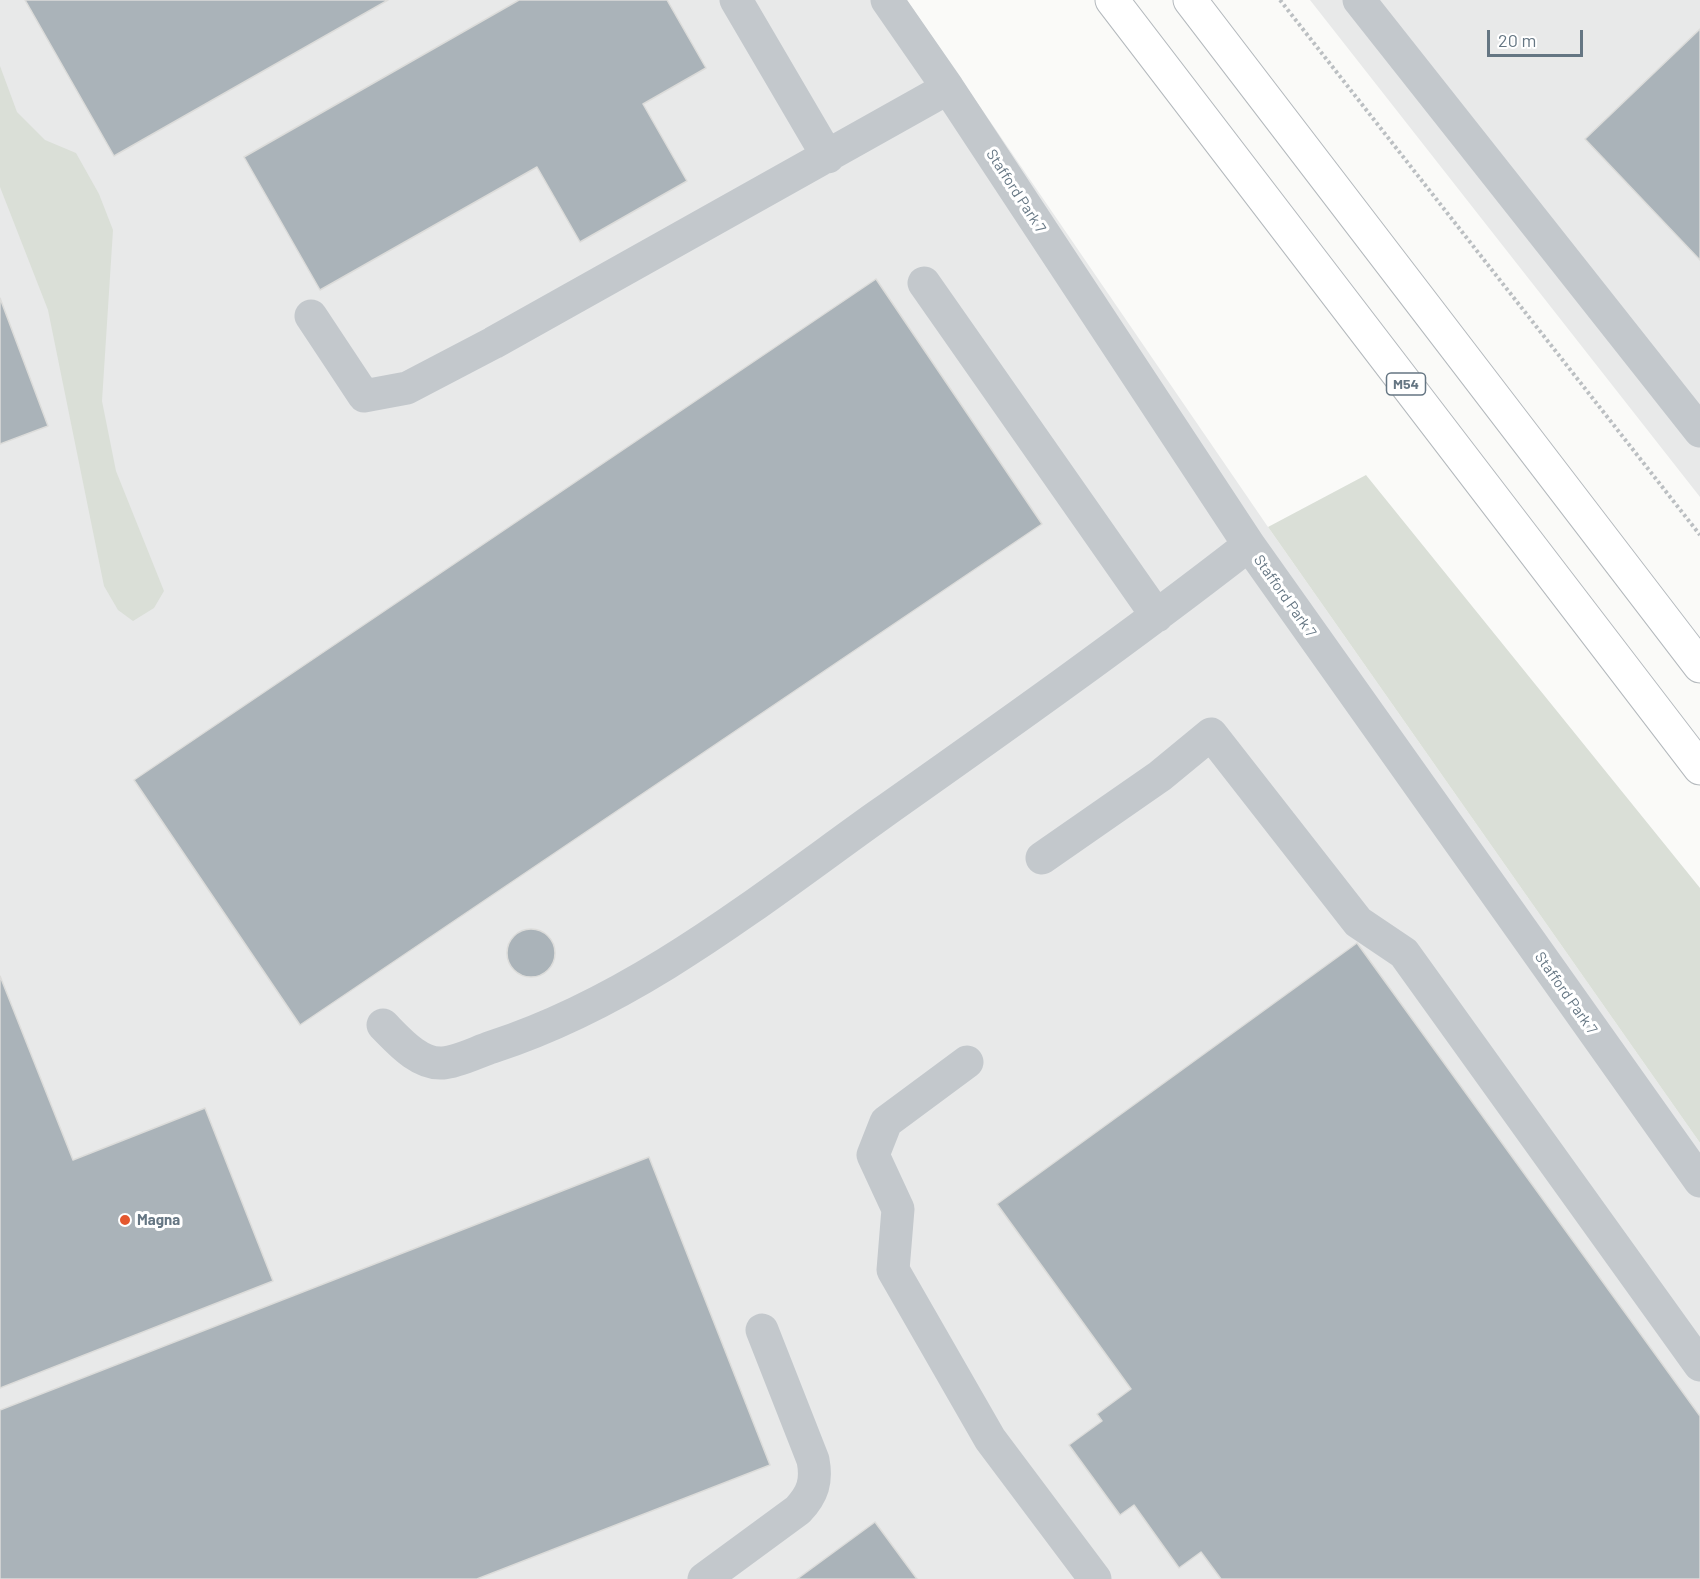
<!DOCTYPE html>
<html>
<head>
<meta charset="utf-8">
<style>
  body { margin:0 }
  #map { position:relative; width:1700px; height:1579px; overflow:hidden; background:#fafaf8; font-family:Barlow,sans-serif }
  canvas { display:block }
  .scale { position:absolute; left:1487px; top:30px; width:96px; height:27px; box-sizing:border-box; border:3px solid #657683; border-top:0; padding-left:8px; font-size:18px; line-height:21px; white-space:nowrap; color:#657683; -webkit-text-stroke:4px #fff; paint-order:stroke }
</style>
</head>
<body>
<div id="map">
<canvas width="1700" height="1579"></canvas>
<div class="scale">20 m</div>
</div>
<script>
const ctx = document.querySelector('canvas').getContext('2d');
ctx.lineJoin = 'round';
function paint(path, color) {
  ctx.fillStyle = color;
  ctx.fill(path, 'evenodd');
}
function trace(path, color, width, dash) {
  ctx.strokeStyle = color;
  ctx.lineWidth = width;
  ctx.lineCap = dash ? 'butt' : 'round';
  ctx.setLineDash(dash || []);
  ctx.stroke(path);
}
function label(font, color, halo, rows, align = 'center') {
  ctx.font = font + ' Barlow,sans-serif';
  ctx.lineWidth = 6;
  ctx.setLineDash([]);
  ctx.textBaseline = 'middle';
  ctx.strokeStyle = halo;
  ctx.fillStyle = color;
  for (const [text, x, y, turn = 0] of rows) {
    ctx.save();
    ctx.translate(x, y);
    ctx.rotate((+turn || 0) * Math.PI / 180);
    ctx.textAlign = isNaN(turn) ? turn : align;
    if (halo) ctx.strokeText(text, 0, 0);
    ctx.fillText(text, 0, 0);
    ctx.restore();
  }
}
const built = new Path2D(`
  M0,0H907L1268,527L1700,1143V1579H0Z
  M1310,0H1700V497Z`);
const green = new Path2D(`
  M0,66L17,112L45,140L76,153L99,194L113,230L102,401L116,471L164,591L154,608L133,621L118,610L104,586L48,310L0,187Z
  M1366,475L1700,888V1143L1268,527Z`);
const building = new Path2D(`
  M25,0H388L114,156Z
  M519,0H667L706,68L643,104L687,181L580,242L537,167L320,290L244,157Z
  M1700,29V260L1585,139Z
  M876,279L1042,524L300,1025L134,780Z
  M0,298L48,426L0,444Z
  M507 953a24 24 0 1 1 48 0a24 24 0 1 1-48 0Z
  M1357,943L1700,1416V1579H1221L1201,1552L1179,1568L1134,1505L1120,1515L1069,1445L1102,1421L1097,1414L1131,1389L997,1204Z
  M0,976L73,1160L205,1108L273,1281L0,1388Z
  M649,1157L770,1465L477,1579H0V1410Z
  M875,1522L917,1579H797Z`);
const path = new Path2D(`
  M1280,0L1700,535`);
const minor = new Path2D(`
  M736,0L828,157
  M887,0L948,88L1249,545L1700,1181
  M1359,0L1700,431
  M924,283L1157,616
  M311,316L364,396L407,388L493,343L948,88
  M1042,858L1160,776L1211,734L1358,922L1404,953L1700,1365
  M383,1025C398,1040 419,1065 443,1063C458,1062 477,1052 492,1047C634,1001 755,904 875,818C1001,729 1127,640 1249,545
  M967,1062L886,1122L873,1155L898,1209L893,1270L990,1439L1095,1579
  M704,1579L798,1510C813,1494 817,1481 813,1460L762,1330`);
const highway = new Path2D(`
  M1112,0L1700,768
  M1190,0L1700,666`);
const markers = [
  [125,1220,6,"#e4572e"]
];
const shields = [
  [1406,384,39]
];
const shieldNames = [
  ["M54",1406,384]
];
const streetNames = [
  ["Stafford Park 7",1016,191,57],
  ["Stafford Park 7",1285,596,55],
  ["Stafford Park 7",1566,993,55]
];
const poiNames = [
  ["Magna",137,1220]
];
paint(built, '#e8e9e9');
paint(green, '#dadfd7');
paint(building, '#aab3b9');
trace(building, '#dcdcda', 1.5);
trace(highway, '#b4b9bd', 35);
trace(path, '#bbbfc2', 4, [3, 3]);
trace(minor, '#c3c8cc', 33);
trace(highway, '#fff', 33);
for (const [x, y, r, color] of markers) {
  const dot = new Path2D();
  dot.arc(x, y, r, 0, 2 * Math.PI);
  ctx.fillStyle = color;
  ctx.fill(dot);
  trace(dot, '#fff', 2);
}
for (const [x, y, w] of shields) {
  const box = new Path2D();
  box.roundRect(x - w / 2, y - 11, w, 22, 4.5);
  ctx.fillStyle = '#fff';
  ctx.fill(box);
  trace(box, '#657683', 1.5);
}
label('bold 14px', '#657683', null, shieldNames);
label('15px', '#657683', '#fff', streetNames);
label('bold 15px', '#657683', '#fff', poiNames, 'left');
</script>
</body>
</html>
